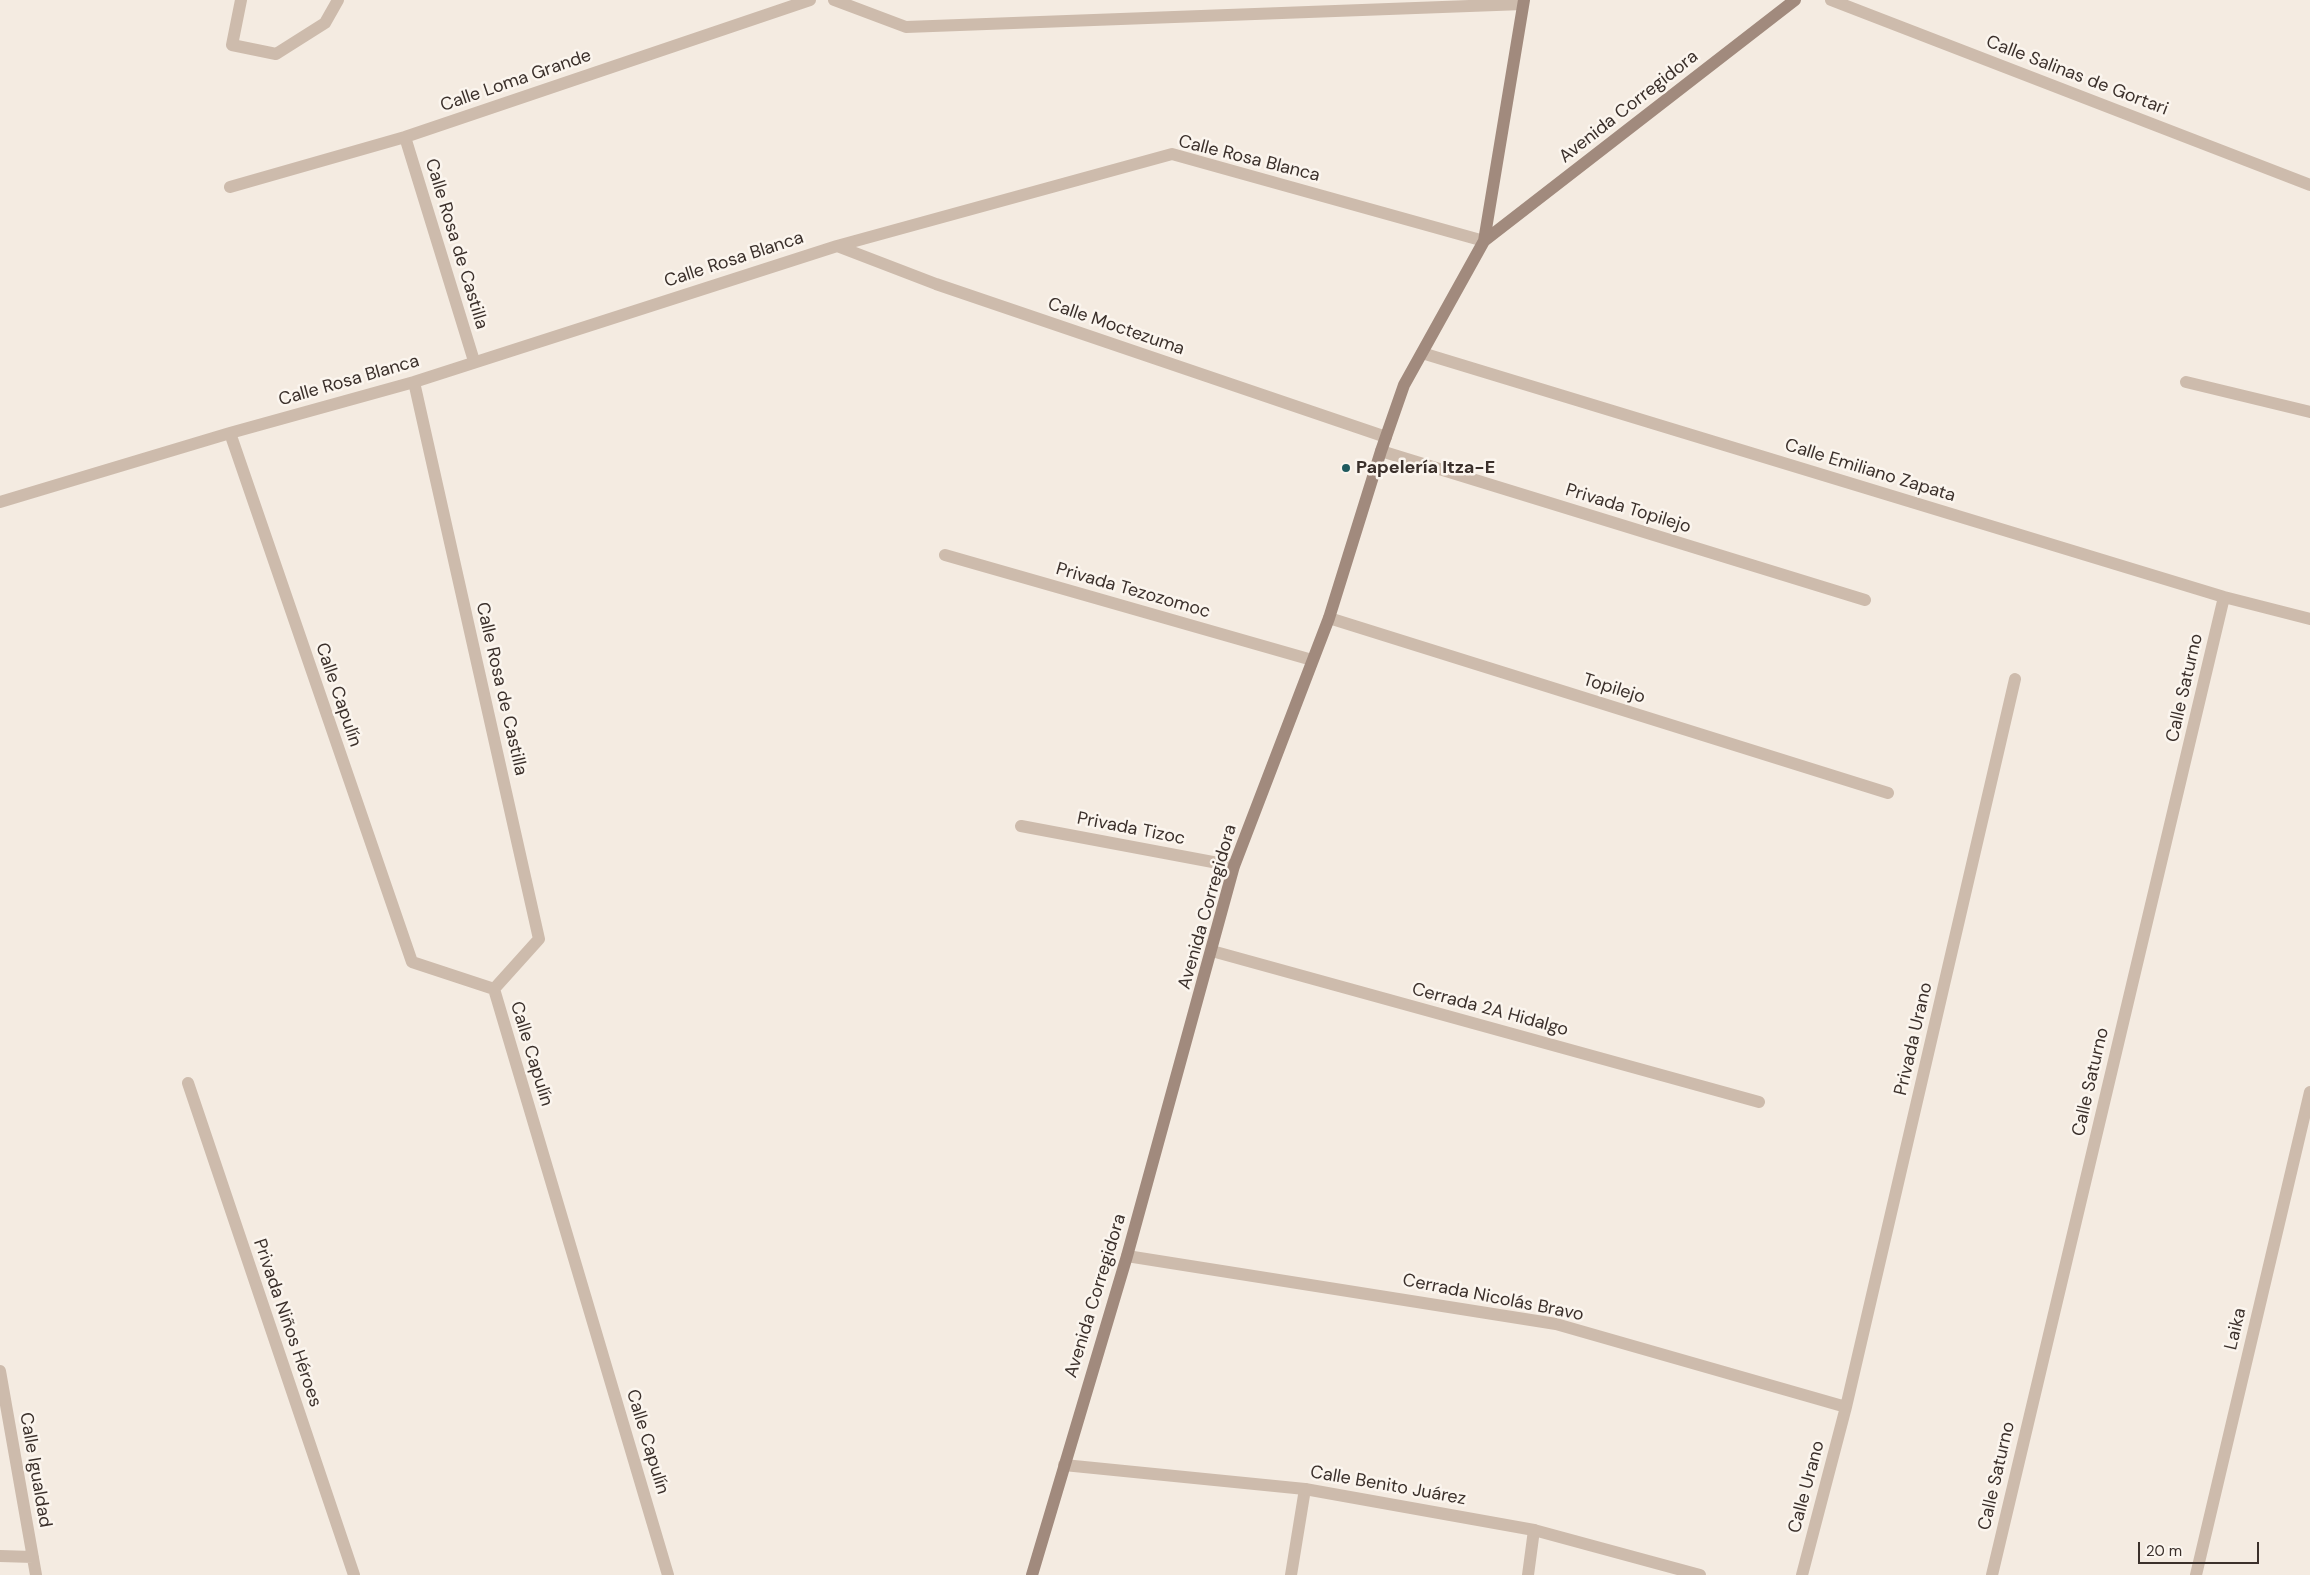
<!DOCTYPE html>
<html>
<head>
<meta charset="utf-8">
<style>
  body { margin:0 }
  #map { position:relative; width:2310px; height:1575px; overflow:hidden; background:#f4ebe1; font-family:"DM Sans",sans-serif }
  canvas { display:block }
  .scale { position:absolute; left:2138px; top:1542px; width:121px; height:22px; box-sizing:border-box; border:2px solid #3b302b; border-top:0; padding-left:6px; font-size:15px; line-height:18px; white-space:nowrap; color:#3b302b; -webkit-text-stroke:4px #fbf5ee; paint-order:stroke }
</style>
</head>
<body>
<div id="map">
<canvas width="2310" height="1575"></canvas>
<div class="scale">20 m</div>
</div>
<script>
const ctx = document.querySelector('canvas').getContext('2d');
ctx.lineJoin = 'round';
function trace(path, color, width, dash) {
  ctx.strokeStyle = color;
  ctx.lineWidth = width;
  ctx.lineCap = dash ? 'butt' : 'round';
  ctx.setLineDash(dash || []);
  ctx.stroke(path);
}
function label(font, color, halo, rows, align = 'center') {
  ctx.font = font + ' "DM Sans",sans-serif';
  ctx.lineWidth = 5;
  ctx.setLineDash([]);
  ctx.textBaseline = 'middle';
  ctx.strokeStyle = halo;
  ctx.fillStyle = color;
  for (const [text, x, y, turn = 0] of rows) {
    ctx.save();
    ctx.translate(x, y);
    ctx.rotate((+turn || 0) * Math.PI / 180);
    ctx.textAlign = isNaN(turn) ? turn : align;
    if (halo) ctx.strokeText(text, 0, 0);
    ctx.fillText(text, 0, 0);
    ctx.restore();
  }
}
const minor = new Path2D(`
  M241,0L232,45L276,54L325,23L338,0
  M834,0L906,27L1523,4
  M1831,0L2310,185
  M405,137L474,361
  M230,187L405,137L810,0
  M837,246L936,284L1386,437
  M1422,353L2224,597L2310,619
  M414,382L539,939L494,989
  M2186,382L2310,412
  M230,433L412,962L494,989
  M1381,451L1865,600
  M0,502L230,433L414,382L837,246L1172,154L1484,241
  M945,555L1312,660
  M1329,618L1888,793
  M1021,826L1234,866
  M1212,951L1759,1102
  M494,989L668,1575
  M188,1083L354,1575
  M1127,1256L1556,1324L1846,1407
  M0,1371L36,1575
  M0,1556L33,1557
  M1291,1575L1305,1489
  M1528,1575L1534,1530
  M1802,1575L1846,1407L2015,679
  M1992,1575L2224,597
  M2196,1575L2310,1092`);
const tertiary = new Path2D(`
  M1064,1465L1305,1489L1534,1530L1700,1575`);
const secondary = new Path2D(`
  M1484,241L1795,0
  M1032,1575L1127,1256L1234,866L1329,618L1381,451L1404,385L1484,241L1524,0`);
const markers = [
  [1346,468,5,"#1f5a5e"]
];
const streetNames = [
  ["Calle Salinas de Gortari",2077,76,21],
  ["Calle Loma Grande",516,81,-19],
  ["Avenida Corregidora",1629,107,-38],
  ["Calle Rosa Blanca",1249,159,14],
  ["Calle Rosa de Castilla",456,244,73],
  ["Calle Rosa Blanca",734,260,-18],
  ["Calle Moctezuma",1116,327,19],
  ["Calle Rosa Blanca",349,381,-16],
  ["Calle Emiliano Zapata",1870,471,17],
  ["Privada Topilejo",1628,509,17],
  ["Privada Tezozomoc",1133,591,16],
  ["Calle Saturno",2185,688,-77],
  ["Calle Rosa de Castilla",501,689,77],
  ["Topilejo",1614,689,17],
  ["Calle Capulín",338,695,71],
  ["Privada Tizoc",1131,829,11],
  ["Avenida Corregidora",1208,907,-74],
  ["Cerrada 2A Hidalgo",1490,1010,15],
  ["Privada Urano",1914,1039,-77],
  ["Calle Capulín",531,1054,73],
  ["Calle Saturno",2091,1082,-77],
  ["Avenida Corregidora",1096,1296,-73],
  ["Cerrada Nicolás Bravo",1493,1298,11],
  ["Privada Niños Héroes",287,1323,71],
  ["Laika",2236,1329,-77],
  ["Calle Capulín",647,1442,73],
  ["Calle Igualdad",35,1470,80],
  ["Calle Saturno",1997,1476,-77],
  ["Calle Benito Juárez",1388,1486,10],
  ["Calle Urano",1807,1487,-75]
];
const poiNames = [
  ["Papelería Itza-E",1356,468]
];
trace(minor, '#cdbbac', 12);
trace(tertiary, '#cdbbac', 12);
trace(secondary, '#a18a7d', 12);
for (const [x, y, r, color] of markers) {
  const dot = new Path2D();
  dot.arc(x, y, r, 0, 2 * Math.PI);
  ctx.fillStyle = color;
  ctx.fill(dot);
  trace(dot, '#fbf5ee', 2);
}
label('18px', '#3b302b', '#fbf5ee', streetNames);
label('bold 18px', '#3b302b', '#fbf5ee', poiNames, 'left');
</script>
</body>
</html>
